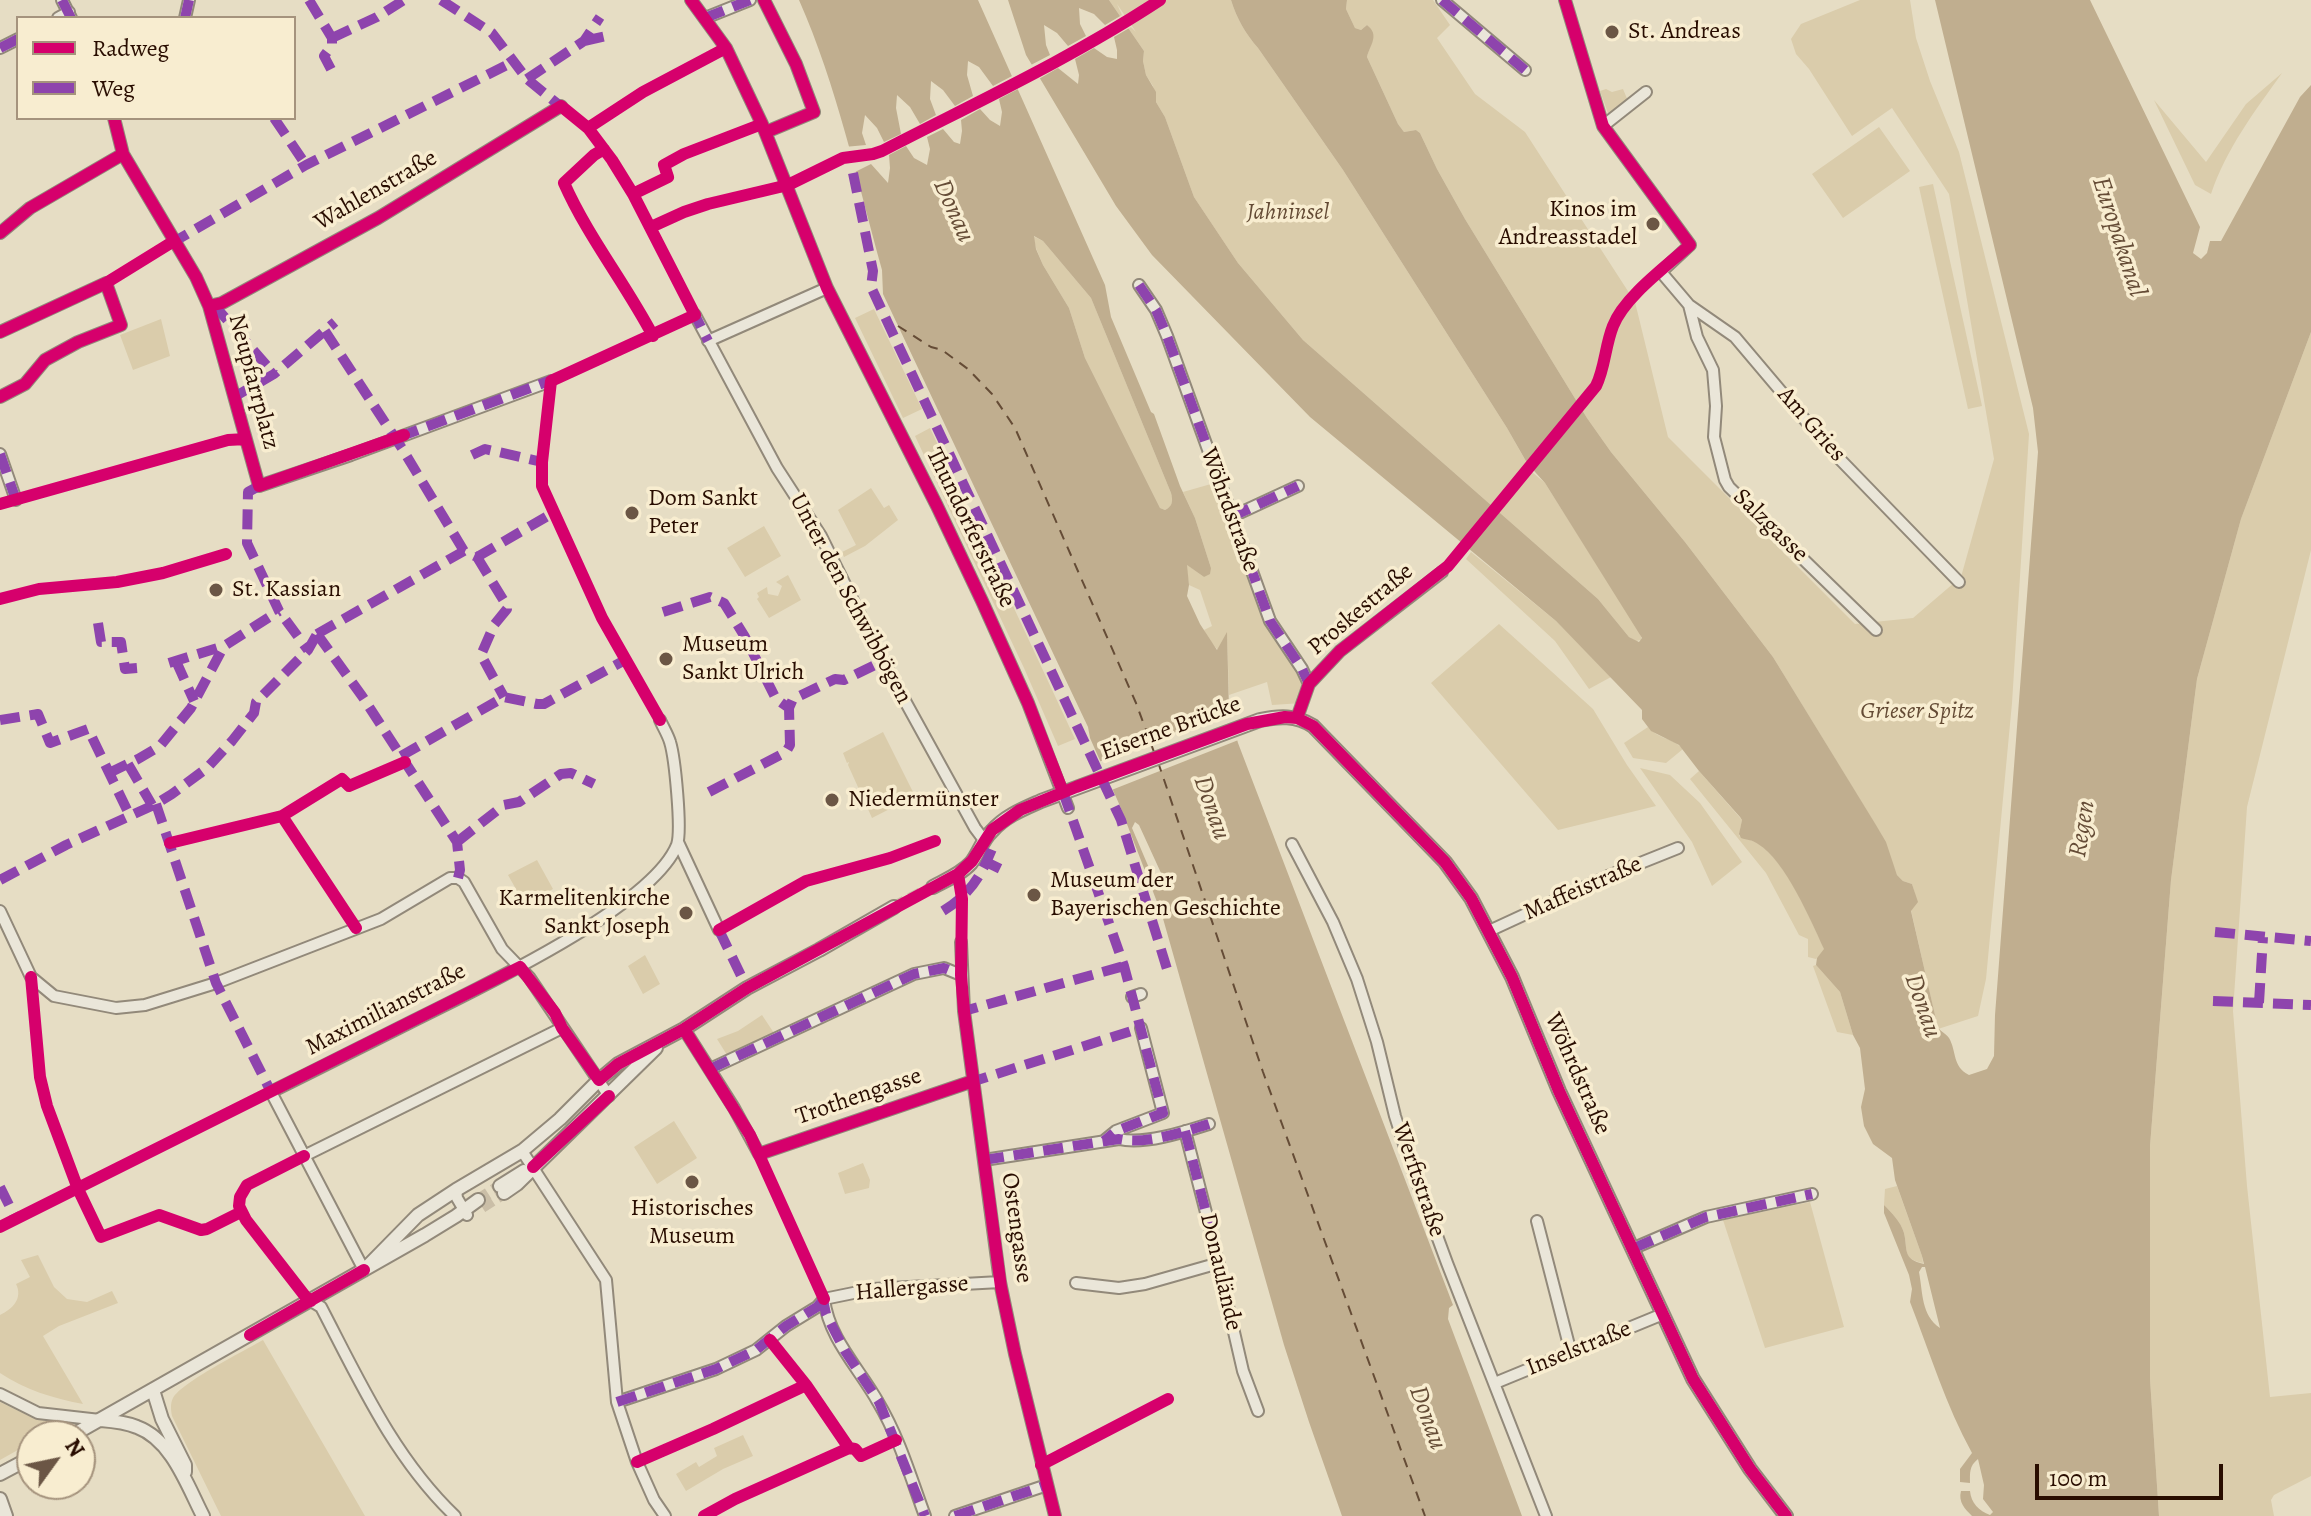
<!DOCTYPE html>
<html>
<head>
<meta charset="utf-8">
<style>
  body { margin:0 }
  #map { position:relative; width:2311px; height:1516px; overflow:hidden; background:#e6ddc4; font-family:Alegreya,serif }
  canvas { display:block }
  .legend { position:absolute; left:16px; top:16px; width:280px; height:104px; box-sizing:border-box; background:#f8edd0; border:2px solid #a5937d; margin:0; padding:10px 14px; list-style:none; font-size:24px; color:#290d00 }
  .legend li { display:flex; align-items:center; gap:16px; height:40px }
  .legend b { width:40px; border:2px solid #a5937d }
  .north { position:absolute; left:16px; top:1420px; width:80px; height:80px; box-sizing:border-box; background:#f8edd0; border:2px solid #a5937d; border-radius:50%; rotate:57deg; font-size:22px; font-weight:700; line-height:32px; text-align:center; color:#290d00 }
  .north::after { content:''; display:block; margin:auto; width:28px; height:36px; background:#6b5645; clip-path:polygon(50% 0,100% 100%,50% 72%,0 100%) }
  .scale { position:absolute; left:2035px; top:1464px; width:188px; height:36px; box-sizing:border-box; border:4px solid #290d00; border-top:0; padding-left:10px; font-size:24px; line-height:28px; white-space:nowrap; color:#290d00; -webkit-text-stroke:6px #f8edd0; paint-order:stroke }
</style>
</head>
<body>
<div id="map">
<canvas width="2311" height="1516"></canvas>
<ul class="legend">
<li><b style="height:10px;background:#d6006c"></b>Radweg</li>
<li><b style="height:10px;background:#8e44ad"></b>Weg</li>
</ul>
<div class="north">N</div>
<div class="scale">100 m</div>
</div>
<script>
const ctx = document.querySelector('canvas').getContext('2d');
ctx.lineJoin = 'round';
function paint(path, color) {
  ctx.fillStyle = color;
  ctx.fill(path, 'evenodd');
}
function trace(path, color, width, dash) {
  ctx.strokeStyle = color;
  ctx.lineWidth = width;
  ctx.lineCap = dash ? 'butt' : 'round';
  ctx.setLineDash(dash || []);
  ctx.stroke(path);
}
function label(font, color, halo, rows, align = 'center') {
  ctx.font = font + ' Alegreya,serif';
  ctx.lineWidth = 7;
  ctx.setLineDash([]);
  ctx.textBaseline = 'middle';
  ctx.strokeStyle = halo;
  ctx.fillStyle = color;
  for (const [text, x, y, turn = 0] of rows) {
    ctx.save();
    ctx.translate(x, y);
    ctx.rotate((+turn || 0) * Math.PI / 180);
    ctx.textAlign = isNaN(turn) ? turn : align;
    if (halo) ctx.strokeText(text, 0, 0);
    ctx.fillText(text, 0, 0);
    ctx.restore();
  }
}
const green = new Path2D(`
  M1109,0H1231C1237,19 1245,33 1258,48L1343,170L1507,428L1532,472L1545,483L1625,609L1640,633L1642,640L1636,641L1629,637L1598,599L1303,340L1238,263L1194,197L1165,117L1156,102L1153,86L1146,75L1143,61L1144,51Z
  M1347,0H1433L1450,25L1437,38L1475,94L1525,132L1635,302L1668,437L1855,624L1913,618L1961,577L1994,459L1949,194L1892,108L1852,136L1809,69L1796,54L1791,39L1801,24L1860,0H1910L1916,38L1930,81L1959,152L2029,434L2012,703L1986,979L1978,1016L1938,1029L1911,910L1915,894L1912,884L1903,881L1897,875L1881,834L1773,657L1685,542L1611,452L1587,418L1465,219L1437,169L1420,133L1416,130L1404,132L1398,124L1367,57C1370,45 1378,35 1367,25L1361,30L1355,28L1346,9Z
  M2282,73C2255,111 2226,149 2211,194L2195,185L2154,100L2206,162L2246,104Z
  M1606,89L1612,92L1623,89L1628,101L1609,116L1600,91Z
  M1879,127L1910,171L1843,218L1812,174Z
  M1933,184L1982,406L1968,409L1919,187Z
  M1033,236L1043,241L1091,298L1171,493L1173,501L1170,507L1165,510L1160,508L1085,358L1069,308L1043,265L1036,248Z
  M874,309L922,409L903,418L855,318Z
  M161,319L170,356L133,370L120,335Z
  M2311,332V550L2247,807L2233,1011L2247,1186L2270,1397L2311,1393V1476L2274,1495L2271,1500L2274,1516H2159L2150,1379V1146L2171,880L2197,679L2241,519Z
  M930,428L1075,739L1058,746L1024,668L915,436Z
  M1218,482L1270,621L1309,684L1302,703L1272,705L1267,682L1229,695L1227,635L1218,650L1208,639L1204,630L1212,626L1200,590L1189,585L1186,564L1204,577L1211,568L1195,518L1183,492Z
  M871,488L884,508L889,505L898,520L865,546L844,557L842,552L856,545L838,510Z
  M764,526L781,556L745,577L727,548Z
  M1471,552L1556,621L1611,677L1589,689L1555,641L1466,559Z
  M788,575L801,600L769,618L757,599L759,597L757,593L767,587L768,594L778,596L782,586L776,582Z
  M1499,624L1593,709L1627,765L1656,806L1558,830L1431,683Z
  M1648,727C1658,739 1673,738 1683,749L1666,763L1633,758L1624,743Z
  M883,732L915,796L872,818L848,765L849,762L847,763L843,753Z
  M1640,768L1670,775L1700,803L1742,862L1712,886L1692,842Z
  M1699,771L1742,820L1739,836C1747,840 1755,840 1762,846C1792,872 1808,915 1825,950L1816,959L1808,957V939L1799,935L1766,873L1690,779Z
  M537,860L553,889L525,905L508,875Z
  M645,955L660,984L643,994L628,966Z
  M1816,965L1840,992L1853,1035L1837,1032L1813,966Z
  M762,1015L774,1033L727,1055L717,1039L738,1031Z
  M674,1121L697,1158L657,1184L634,1147Z
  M863,1163L870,1180L869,1188L845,1194L838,1173Z
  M1897,1186L1922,1256L1923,1263C1902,1259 1908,1250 1904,1233C1901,1222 1892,1213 1884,1205L1885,1189Z
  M1810,1202L1844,1327L1765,1348L1723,1220Z
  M38,1255L54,1287L67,1299L87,1302L112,1291L118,1303L59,1326L43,1336L83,1404C52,1398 26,1390 0,1373V1315C13,1309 23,1298 16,1284L30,1277L21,1260Z
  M263,1340L365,1516H221L172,1416C171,1410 170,1404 173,1398C182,1382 244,1351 263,1340Z
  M0,1402L29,1416L57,1421L56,1429L43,1436H32V1442L0,1460Z
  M743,1435L753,1456L723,1469L686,1491L676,1474L696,1462L699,1467L717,1456L714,1448Z`);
const water = new Path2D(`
  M799,0H978L1105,285L1111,317L1151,412L1154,414L1180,486L1195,518L1211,568L1210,574L1204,577L1187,565L1189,585L1187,596L1200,624L1217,650L1227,632L1229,710L1238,743L1453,1305L1449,1308L1448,1319L1522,1516H1342L1309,1422L1284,1345L1162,915L1120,806L1090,738L1088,727L883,294L882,270C857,180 837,86 799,0ZM1034,236L1043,241L1091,298L1171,493C1173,501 1173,506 1165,510L1160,508L1085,358L1069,308L1043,265L1036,249Z
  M1008,0H1109L1144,51L1143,61L1146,75L1156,92V102L1165,117L1194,197L1238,263L1303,340L1598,599L1629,637L1639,642L1642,638L1545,483L1527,463L1507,428L1343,170L1258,48C1245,33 1237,19 1231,0H1347L1346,9L1355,28L1361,30L1367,25C1380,35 1370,45 1367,57L1398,124L1404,132L1416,130L1420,133L1437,169L1465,219L1587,418L1611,452L1685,542L1773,657L1876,825L1886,842L1897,875L1903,881L1912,884L1918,902L1911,911L1938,1028C1941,1031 1947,1035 1949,1038C1957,1052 1952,1066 1969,1075L1987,1069L1994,1056L1995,1015L2038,452L2033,408L1935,0H2090L2200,227L2193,253L2201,259L2207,253L2210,241H2221L2300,97L2311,85V332L2241,519L2197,679L2171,880L2150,1146V1379L2159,1516H1972C1965,1509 1958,1502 1961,1491H1970C1971,1503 1979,1511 1990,1515L1993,1512L1983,1499L1984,1485L1978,1459C1969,1466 1970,1473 1970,1483L1960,1482V1469L1972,1453C1946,1406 1930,1353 1910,1302L1912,1289L1909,1275L1884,1213V1205C1892,1213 1901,1222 1904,1233C1908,1250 1902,1259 1924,1264L1922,1256L1895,1180L1892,1158L1873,1144L1864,1126L1861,1107L1865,1089L1860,1048L1853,1035L1840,992L1816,965L1817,958L1824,949C1811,921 1785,860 1758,844C1753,840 1747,840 1741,838L1739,834L1742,820L1740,817L1699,771L1679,745L1651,731L1642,719V710L1556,621L1310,417L1152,255L1116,206L1026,55ZM1922,1267H1925L1940,1328C1921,1315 1923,1293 1919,1272Z`);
const pier = new Path2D(`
  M1117,4L1136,32L1131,27L1114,37L1117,50V59L1107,57L1094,48L1075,59L1079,75L1078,84L1058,68L1037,80L1029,66L1050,55L1046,45L1044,25L1057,33L1068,46L1086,36L1080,24L1079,8L1094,14L1105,25L1122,15Z
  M968,61L979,67L993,86L1014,75L1015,71L1023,89L1020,88L999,99L1002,112L1000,126L990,120L980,109L961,120L962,131L960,144L954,142L943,129L927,137L930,149L927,165L914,158L906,146L889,155L890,168L888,183L871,164L851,174L844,147L866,145L862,133L865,115L877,128L884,142L901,134L896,108L897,95L910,107L920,124L936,115L930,99L931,81L943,90L955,106L973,96L967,75Z
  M1580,399L1585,408L1530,475L1524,466Z
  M1493,504L1501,510L1466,552L1458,546Z
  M1233,710L1241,739L1109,791L1096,763Z
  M1135,822L1139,825L1161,873L1158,877L1152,875L1132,828Z`);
const ferry = new Path2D(`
  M898,326L931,347L942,350L968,369L992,394L1015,428L1136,703L1154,752
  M1158,762L1263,1072L1425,1516`);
const tertiaryTunnel = new Path2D(`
  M894,907L933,887
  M478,1200L500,1186
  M482,1207L504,1193`);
const minor = new Path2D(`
  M62,0L71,18
  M691,0L726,48L762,124L827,288L937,506L982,601L1028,703L1068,808
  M764,0L796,64L814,112L766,132
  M1442,0L1525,70
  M1565,0L1603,126L1690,245L1661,272L1689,305L1735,337L1828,447L1959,582
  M58,18L69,12
  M185,18L189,0
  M705,18L750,0
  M0,48L18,39
  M114,118L123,154L196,277L209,306L259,486L351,455L551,381
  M1603,126L1646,92
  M0,233L30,208L123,154
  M1139,285L1156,310L1167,336L1270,621L1302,669L1309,684L1297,718
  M1689,305L1697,337L1713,370L1716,406L1714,437L1725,480L1729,487L1876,630
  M209,306L222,303L378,218L561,106
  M695,315L777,468L821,536L883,661L975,828L984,840
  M0,332L106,283L121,325L78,342L45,360L25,384L0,397
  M708,341L827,288
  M0,454L16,500
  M1231,517L1298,486
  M1309,684L1340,651L1442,572
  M678,842L719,930
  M1292,844L1333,922L1357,979L1377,1042L1395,1116L1408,1157L1447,1263L1546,1516
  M0,911L31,977L54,996L116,1008L145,1005L216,983L381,919L450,878H458L464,882L502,949L529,977L609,1096
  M1489,931L1608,876L1678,848
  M961,942L964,1011L1000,1282L1015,1354L1055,1516
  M1132,997L1141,994
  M684,1029L734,1108L759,1154L973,1081
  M710,1069L914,974L944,968L961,975
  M1185,1131L1210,1228L1243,1371L1258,1411
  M1105,1140L1116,1131L1163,1113L1141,1028
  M522,1151L606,1280L617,1402L637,1462L654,1500L665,1516
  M304,1156L562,1028
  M984,1160L1119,1139C1144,1145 1184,1132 1209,1124
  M456,1190L457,1198L467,1215
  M1537,1221L1571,1353
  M1634,1248L1706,1217L1812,1194
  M364,1270L271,1092C316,1070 361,1047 407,1024C470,992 651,909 677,845C682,830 675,758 670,742C668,735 663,727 660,720
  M1076,1283L1119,1288L1145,1284L1219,1263
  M824,1299C829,1339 859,1368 878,1402C899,1437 911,1478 925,1516
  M824,1299L873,1289L1000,1282
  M311,1301L321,1307C359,1380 394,1458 455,1516
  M1495,1383L1663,1314
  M0,1394L38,1413L100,1420
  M617,1402L716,1369L756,1350L786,1326L817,1307L824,1299
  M955,1516L1047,1485`);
const tertiary = new Path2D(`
  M933,887C946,880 961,874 971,863C979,853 982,840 992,831C1005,816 1023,809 1041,801L1260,720C1279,716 1296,715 1313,726L1445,862L1471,898L1512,977L1559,1091L1693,1379L1750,1469L1786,1516
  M500,1186L524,1171
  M504,1193L517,1184L656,1048
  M364,1270L418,1215L456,1190L522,1151L560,1119L599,1080L618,1064L684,1029L747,988L819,950L894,907
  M153,1390L162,1419L185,1465V1472
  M100,1420C112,1421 125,1422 137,1427C172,1440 187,1485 203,1516
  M71,1436L425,1235L456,1216L478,1200
  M0,1474L32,1457
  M0,1499L6,1516`);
const quiet = new Path2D(`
  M62,0L71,18
  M309,0L332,38V45L324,56L334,75
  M441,0L492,33L527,79L564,109
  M1442,0L1525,70
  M185,18L189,0
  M705,18L750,0
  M332,38L377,17L404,0
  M584,41L611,35
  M0,48L18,39
  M527,79L584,41L600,17
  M274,118L306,165
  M853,173L873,271L871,287L1121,820L1167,969
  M170,244L306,165L513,62
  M1139,285L1156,310L1167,336L1270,621L1302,669L1309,684L1307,688
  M214,305L274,374
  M692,309L708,341
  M325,331L403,450L464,551
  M234,397L274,374L335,322
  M399,437L557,378
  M0,454L16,500
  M472,455L485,449L542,462
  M259,486L248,492L247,543L279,611L308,650
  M1231,517L1298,486
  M477,557L507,606V609L494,625L481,655L504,697
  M477,557L553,513
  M663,612L710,597L724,603L745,637L776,699L789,708
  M98,623L101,642H121L125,669L137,668
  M317,634L362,696L457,842L460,870L458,878
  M317,634L464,551L477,557
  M176,661L194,701
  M169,663L224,646
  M0,720L38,714L50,743L88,729L130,816
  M401,756L504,697L537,704H544L625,660
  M128,764L152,805
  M109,773L138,759L160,746L191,708L224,646L279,611
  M709,792L786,752L790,745L789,708L793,699L835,679L844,680L883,661
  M1063,792L1124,966L1163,1113L1116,1131L1104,1141
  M156,804L216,983L271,1092
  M457,842L504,805L519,802L561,774L571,773L594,784
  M982,860L1007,872
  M0,880L66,845L156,804L172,794L207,768L232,741L254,713L256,702L308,650L317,634
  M943,911C972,893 982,874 994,844
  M719,930L747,988
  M2215,932L2311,941
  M2213,1001L2311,1005
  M2259,1003L2263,937
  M963,1005L964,1011L1124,966
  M710,1069L914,974L944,968L961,975
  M968,1083L1141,1028
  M1185,1131L1219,1263
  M984,1160L1119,1139C1144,1145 1184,1132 1209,1124
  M0,1187L16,1219
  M1634,1248L1706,1217L1812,1194
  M822,1295L826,1314L845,1351L879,1402L925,1516
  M617,1402L716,1369L756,1350L786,1326L817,1307L824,1299
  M955,1516L1047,1485`);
const cycleway = new Path2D(`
  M691,0L726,48L762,124L827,288L937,506L982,601L1028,703L1063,792
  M764,0L796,64L814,112L766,132
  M114,118L123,154L196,277L209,306L259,486L404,435
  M588,128L643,92L726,48
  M604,149L594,155L564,183C588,237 625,283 653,336
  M633,194L668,177L664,165L684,154L762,124
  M651,227L684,212L708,204L788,185L843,158L873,154L882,151C975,103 1072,58 1160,0
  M0,233L30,208L123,154
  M209,306L222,303L378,218L561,106L588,128L612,160L633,194L695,315L551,381L542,462V486L602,618L660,720
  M0,332L106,283L174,241
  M0,397L25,384L45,360L78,342L121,325L106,283
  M0,504L228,440L246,439
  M0,599L39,589L117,582L163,573L226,554
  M1297,718L1309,684L1340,651L1448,566L1596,386C1605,368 1605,346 1613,326C1624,297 1667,266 1690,245L1603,126L1565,0
  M282,816L356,928
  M170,843L282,816L342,779L349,786L405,762
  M958,874L962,899L961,975L964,1011L1001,1287L1015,1354L1055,1516
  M719,930L806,881L890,858L935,841
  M31,977L40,1077L47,1106L78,1189L101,1237L159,1215L201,1230L207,1229L241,1212
  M684,1029L750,1135L824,1299
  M759,1154L973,1081
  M304,1156L247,1185L240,1197L239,1206L246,1220L305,1296L311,1301
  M533,1167L609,1096
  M0,1227L520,967L555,1013L562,1028L599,1080L618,1064L684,1029L747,988L958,874L972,861L992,830L1020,810L1076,787L1247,724L1285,717L1297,718L1313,726L1445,862L1471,898L1512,977L1559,1091L1693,1379L1750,1469L1786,1516
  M250,1335L364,1270
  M770,1340L806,1385L849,1448
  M637,1462L713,1429L806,1385
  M1041,1465L1168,1399
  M704,1516L735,1499L849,1448L855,1449L861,1456L896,1440`);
const markers = [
  [1612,32,8,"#6b5645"],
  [1653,224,8,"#6b5645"],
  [632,513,8,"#6b5645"],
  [216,590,8,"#6b5645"],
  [666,659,8,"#6b5645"],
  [832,800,8,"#6b5645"],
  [1034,895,8,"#6b5645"],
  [686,913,8,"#6b5645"],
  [692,1182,8,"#6b5645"]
];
const poiNames = [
  ["St. Andreas",1628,32],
  ["Kinos im",1637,210,"right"],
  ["Andreasstadel",1637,238,"right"],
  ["Dom Sankt",648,499],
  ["Peter",648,527],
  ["St. Kassian",232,590],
  ["Museum",682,645],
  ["Sankt Ulrich",682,673],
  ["Niedermünster",848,800],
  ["Museum der",1050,881],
  ["Bayerischen Geschichte",1050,909],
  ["Karmelitenkirche",670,899,"right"],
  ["Sankt Joseph",670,927,"right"],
  ["Historisches",692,1209,"center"],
  ["Museum",692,1237,"center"]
];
const streetNames = [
  ["Wahlenstraße",376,191,-30],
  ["Neupfarrplatz",253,382,75],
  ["Am Gries",1811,425,49],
  ["Wöhrdstraße",1229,510,70],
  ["Salzgasse",1770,526,44],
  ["Thundorferstraße",970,528,64],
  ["Unter den Schwibbögen",850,599,62],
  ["Proskestraße",1361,610,-40],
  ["Eiserne Brücke",1171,729,-20],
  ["Maffeistraße",1583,889,-24],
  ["Maximilianstraße",386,1010,-27],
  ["Wöhrdstraße",1577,1074,66],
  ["Trothengasse",859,1097,-19],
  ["Werftstraße",1418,1180,71],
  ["Ostengasse",1016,1228,82],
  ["Donaulände",1220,1272,77],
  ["Hallergasse",912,1289,-5],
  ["Inselstraße",1579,1349,-22]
];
const parkNames = [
  ["Jahninsel",1288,213],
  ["Grieser Spitz",1917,712]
];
const waterNames = [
  ["Donau",953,211,66],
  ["Europakanal",2118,237,72],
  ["Donau",1211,808,71],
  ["Regen",2083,829,-81],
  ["Donau",1922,1006,71],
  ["Donau",1427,1418,70]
];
paint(green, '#daccab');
paint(water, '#c0ae8f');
paint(pier, '#e6ddc4');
trace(ferry, '#654c36', 2, [10, 8]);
trace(tertiaryTunnel, '#cabea7', 12, [12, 6]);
trace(minor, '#92897a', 14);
trace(tertiary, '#92897a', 16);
trace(minor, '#eae6d9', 10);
trace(tertiary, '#eae6d9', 12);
trace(quiet, '#8e44ad', 10, [20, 10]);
trace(cycleway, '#d6006c', 12);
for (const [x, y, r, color] of markers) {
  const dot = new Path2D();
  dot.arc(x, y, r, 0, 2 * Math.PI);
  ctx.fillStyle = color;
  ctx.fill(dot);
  trace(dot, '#f8edd0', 3);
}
label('24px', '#290d00', '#f8edd0', poiNames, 'left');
label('24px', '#290d00', '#f8edd0', streetNames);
label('italic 24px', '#644b35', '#f8edd0', parkNames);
label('italic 26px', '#654c36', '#f8edd0', waterNames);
</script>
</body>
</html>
